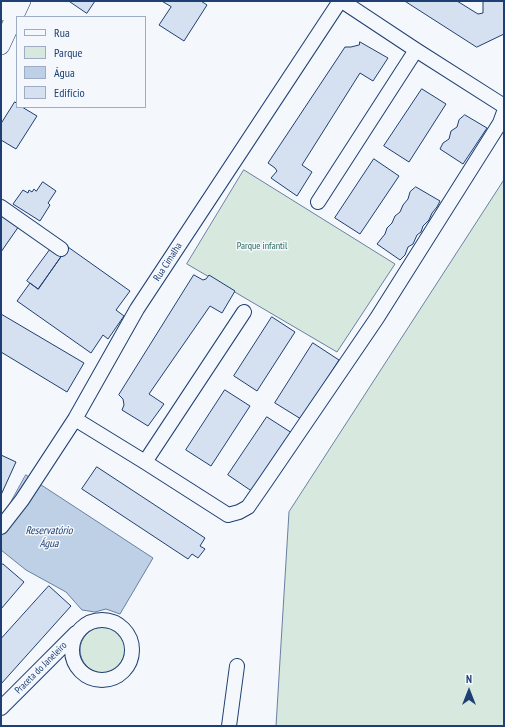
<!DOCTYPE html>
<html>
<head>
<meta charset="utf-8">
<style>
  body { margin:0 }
  #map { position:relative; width:505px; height:727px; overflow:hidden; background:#f4f7fb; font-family:"PT Sans Narrow",sans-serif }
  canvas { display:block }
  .frame { position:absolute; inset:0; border:2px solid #1d3f73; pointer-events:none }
  .legend { position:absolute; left:16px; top:16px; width:130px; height:92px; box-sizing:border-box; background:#f4f7fb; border:1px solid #9eadc5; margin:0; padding:5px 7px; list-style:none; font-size:12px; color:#1d3f73 }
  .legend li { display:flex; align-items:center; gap:8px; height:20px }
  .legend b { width:20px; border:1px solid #9eadc5 }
  .north { position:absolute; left:449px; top:671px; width:40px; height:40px; -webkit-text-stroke:3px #f4f7fb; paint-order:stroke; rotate:0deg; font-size:11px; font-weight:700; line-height:16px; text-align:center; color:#1d3f73 }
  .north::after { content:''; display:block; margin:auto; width:14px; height:18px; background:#1d3f73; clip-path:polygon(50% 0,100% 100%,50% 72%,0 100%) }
</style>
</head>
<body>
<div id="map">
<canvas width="505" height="727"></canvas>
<div class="frame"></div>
<ul class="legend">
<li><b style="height:5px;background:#f4f7fb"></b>Rua</li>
<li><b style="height:11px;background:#d7e8df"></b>Parque</li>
<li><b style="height:11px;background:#bed0e5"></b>Água</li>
<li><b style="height:11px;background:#d5e0f0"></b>Edifício</li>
</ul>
<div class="north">N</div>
</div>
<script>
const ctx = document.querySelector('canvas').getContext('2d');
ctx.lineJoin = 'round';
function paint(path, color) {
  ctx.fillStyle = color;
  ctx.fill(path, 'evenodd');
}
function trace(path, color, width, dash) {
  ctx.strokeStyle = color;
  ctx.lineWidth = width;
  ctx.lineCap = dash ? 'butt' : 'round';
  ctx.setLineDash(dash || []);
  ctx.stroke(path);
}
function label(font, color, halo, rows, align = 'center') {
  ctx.font = font + ' "PT Sans Narrow",sans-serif';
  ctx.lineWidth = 3;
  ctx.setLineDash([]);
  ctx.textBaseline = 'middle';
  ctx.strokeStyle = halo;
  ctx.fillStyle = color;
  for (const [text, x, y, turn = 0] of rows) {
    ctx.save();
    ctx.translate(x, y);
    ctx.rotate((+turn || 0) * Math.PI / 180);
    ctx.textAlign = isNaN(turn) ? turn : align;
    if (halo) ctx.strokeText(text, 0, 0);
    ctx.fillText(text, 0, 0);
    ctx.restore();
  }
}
const green = new Path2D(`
  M244,170L395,264L337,352L187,264Z
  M504,180V726H276L289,512Z
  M80 650a23 23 0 1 1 46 0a23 23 0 1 1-46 0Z`);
const water = new Path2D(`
  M26,475L153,558L120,614L106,609L95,612L82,610L66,592L26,570L1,550V520Z`);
const building = new Path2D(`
  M69,1H95L87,13Z
  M162,1H201L207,5L184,41L159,25L171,7Z
  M405,1H457L478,14L483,13V1H504V34L477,47Z
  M360,42L388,58L373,81L360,73L302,165L312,172L297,196L271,178L277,171L275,168L268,163L345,47H351L359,45Z
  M422,89L446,104L409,162L384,146Z
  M15,102L17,104V107H22L37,116L16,149L1,140V124Z
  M465,115L487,128L463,164L440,149L443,143L449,139L451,131L457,127L459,120Z
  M374,159L399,176L360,234L335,218Z
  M43,182L56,191L48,203L50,205L40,221L13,204L23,190L28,193L29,190L32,192L34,189L36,191Z
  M416,187L440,201L437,207L432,213L429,220L423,226L421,232L417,235L413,244L408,247L405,255L400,260L377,244L385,234L387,228L392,223L395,216L400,212L403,205L408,199L410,192Z
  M1,213L19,226L1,252Z
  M52,247L63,254L38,289L27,281Z
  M68,247L130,291L116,310L124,316L108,339L103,335L91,353L17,301L30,283L38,289Z
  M194,275L203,280L206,279L209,275L235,291L222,313L210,306L149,394L164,404L148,426L122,410L124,405L123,399L119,395Z
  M1,314L84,363L67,392L1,352Z
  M272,317L295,332L257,391L234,376Z
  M313,343L339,360L301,419L275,403Z
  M225,390L250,406L211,466L186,450Z
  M267,417L292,433L253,492L228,475Z
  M1,455L16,462L1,495Z
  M97,467L205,538L200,546L205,549L198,558L192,554L188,559L82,489Z
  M3,564L24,582L1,609V566Z
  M49,586L71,606L1,684V639Z`);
const minor = new Path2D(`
  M342,1L416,50L504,106
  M318,202L416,50
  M1,207L61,249
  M75,419L145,462L228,515L239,512L248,507L266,481L377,318L500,123L504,112
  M145,462L244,312
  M1,527L22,500L75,419L137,309L340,1
  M72 650a30 30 0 1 1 60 0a30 30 0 1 1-60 0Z
  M1,708L76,633
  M229,726L237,666`);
const major = new Path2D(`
  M1,12L6,1
  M1,46L22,1`);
const parkNames = [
  ["Parque infantil",262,246]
];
const streetNames = [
  ["Rua Cimalha",168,262,-57],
  ["Praceta do Janeleiro",41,668,-45]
];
const waterNames = [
  ["Reservatório",49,531],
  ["Água",49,544]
];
paint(green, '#d7e8df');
trace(green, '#687fa3', 1);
paint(water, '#bed0e5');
trace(water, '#687fa3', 1);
paint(building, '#d5e0f0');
trace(building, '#1d3f73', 1);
trace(minor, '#1d3f73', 16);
trace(major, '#1d3f73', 18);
trace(minor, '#f4f7fb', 14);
trace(major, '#f4f7fb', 17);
label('10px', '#2c6c60', '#f4f7fb', parkNames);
label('10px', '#1d3f73', '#f4f7fb', streetNames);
label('italic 11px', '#1d3f73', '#f4f7fb', waterNames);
</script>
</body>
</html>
